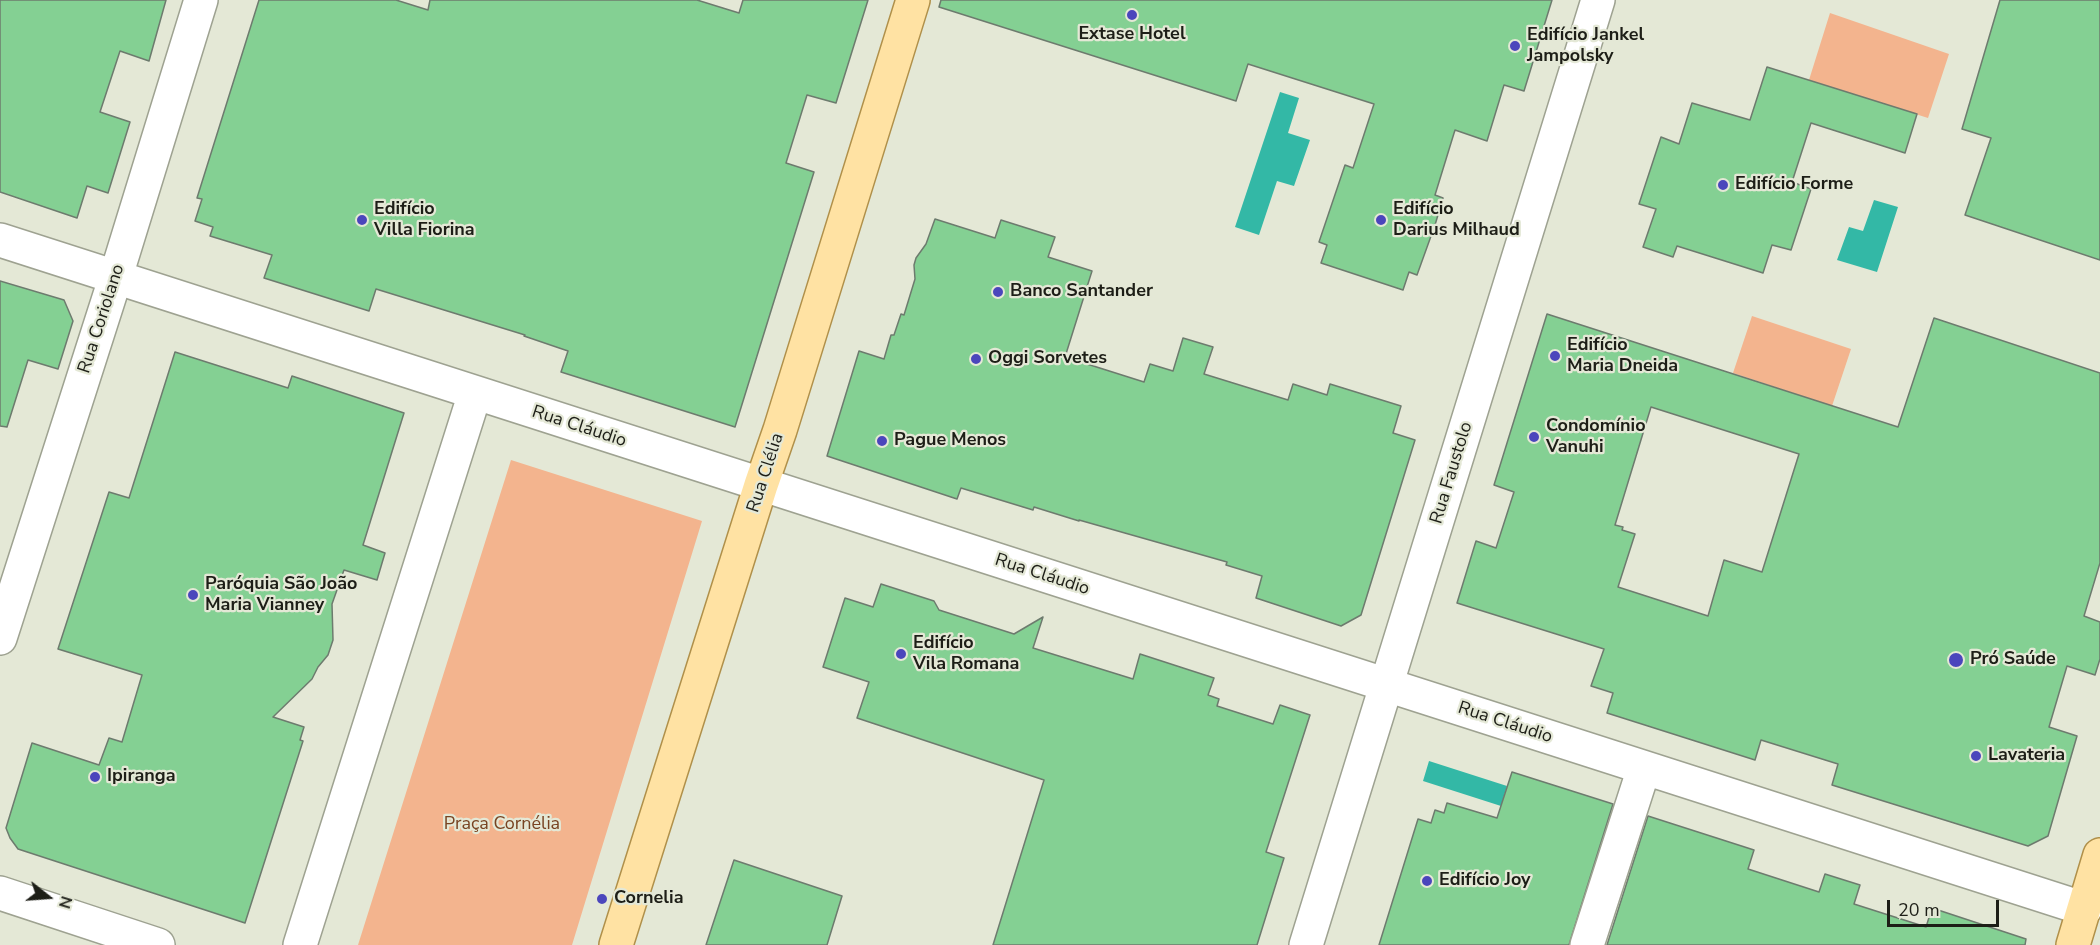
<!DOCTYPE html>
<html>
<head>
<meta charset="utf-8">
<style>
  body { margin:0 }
  #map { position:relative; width:2100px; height:945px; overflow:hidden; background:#e4e8d6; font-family:"Nunito Sans",sans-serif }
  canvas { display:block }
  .north { position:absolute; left:18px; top:867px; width:60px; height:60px; -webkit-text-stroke:4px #e4e8d6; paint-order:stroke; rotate:107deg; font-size:16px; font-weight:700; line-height:24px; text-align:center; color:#1d1e17 }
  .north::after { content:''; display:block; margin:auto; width:21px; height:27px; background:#1d1e17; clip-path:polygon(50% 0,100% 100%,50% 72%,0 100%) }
  .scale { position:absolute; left:1887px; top:900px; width:112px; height:27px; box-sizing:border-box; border:3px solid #1d1e17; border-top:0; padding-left:8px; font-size:18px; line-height:21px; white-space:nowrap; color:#1d1e17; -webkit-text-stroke:4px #e4e8d6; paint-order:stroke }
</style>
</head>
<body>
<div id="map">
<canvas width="2100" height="945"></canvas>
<div class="north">N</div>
<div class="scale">20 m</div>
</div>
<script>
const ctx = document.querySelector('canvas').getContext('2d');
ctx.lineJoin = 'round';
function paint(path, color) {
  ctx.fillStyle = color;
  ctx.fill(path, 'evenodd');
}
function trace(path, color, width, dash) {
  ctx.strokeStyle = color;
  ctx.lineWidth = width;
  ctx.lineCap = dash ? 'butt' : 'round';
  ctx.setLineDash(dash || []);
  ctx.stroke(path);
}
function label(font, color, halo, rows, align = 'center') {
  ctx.font = font + ' "Nunito Sans",sans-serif';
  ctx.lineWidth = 4.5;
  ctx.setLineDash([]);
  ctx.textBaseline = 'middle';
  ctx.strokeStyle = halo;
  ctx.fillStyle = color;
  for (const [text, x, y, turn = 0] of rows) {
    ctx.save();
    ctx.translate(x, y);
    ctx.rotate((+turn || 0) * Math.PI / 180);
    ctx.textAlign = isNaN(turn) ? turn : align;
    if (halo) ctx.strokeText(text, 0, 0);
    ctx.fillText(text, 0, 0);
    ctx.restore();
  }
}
const green = new Path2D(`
  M1830,13L1949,54L1928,118L1809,80Z
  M1752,316L1851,349L1832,406L1733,373Z
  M511,460L702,521L572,945H358Z`);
const water = new Path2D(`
  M1280,92L1299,98L1288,133L1310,140L1294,186L1277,181L1259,235L1235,227Z
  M1874,200L1898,207L1877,272L1837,260L1849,227L1863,231Z
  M1429,761L1507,786L1501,806L1423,781Z`);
const building = new Path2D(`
  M0,0H166L149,61L120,51L100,112L130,122L108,193L87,186L77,218L0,192Z
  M259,0H396L428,10L430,0H697L739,13L743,0H868L836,103L807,95L786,163L814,172L735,427L561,372L568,351L524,336L525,335L376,289L369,311L264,278L272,255L210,236L213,227L195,221L202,199L197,198Z
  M941,0H1552L1524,91L1504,85L1487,141L1455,130L1435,195L1443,198L1435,225L1417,275L1409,272L1403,290L1321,263L1327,245L1319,242L1345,165L1353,168L1374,104L1248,64L1236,101L939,7Z
  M2000,0H2100V260L1965,215L1991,138L1962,129Z
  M1767,67L1917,114L1905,153L1811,123L1792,182L1811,189L1791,250L1772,245L1763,273L1677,246L1673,257L1643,247L1656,209L1639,204L1661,137L1679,144L1692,103L1750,120Z
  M935,219L995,238L1001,220L1055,237L1048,257L1092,271L1065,357L1144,382L1150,364L1173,371L1183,338L1213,347L1204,374L1288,400L1293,384L1327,395L1330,384L1401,406L1393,433L1415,440L1361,615L1341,626L1256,598L1262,576L1226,565L1227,562L1079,520V521L1034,507L1033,510L961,488L957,499L827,456L859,351L884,359L891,335H894L901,314L904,315L915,279L914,265L916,258L926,244Z
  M0,281L64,300L73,321L58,369L28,360L7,427L0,426Z
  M1547,314L1898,427L1934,318L2100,373V563L2084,616L2100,622V659L2095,675L2067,666L2049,727L2077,736L2048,836L2028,846L1832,785L1838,764L1761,740L1755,760L1607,713L1613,693L1591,686L1604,649L1457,603L1476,541L1496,548L1514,492L1494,485ZM1651,407L1799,454L1762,572L1724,560L1708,616L1618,587L1635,534L1622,530L1623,527L1615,525Z
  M175,352L288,388L292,376L404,413L363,545L385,553L377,580L344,570L332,604L333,640L328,655L318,667L312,679L273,717L304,727L300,740L303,741L245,923L18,849L10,838L6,828L32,743L99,765L109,738L122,742L142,675L58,649L109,492L129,498Z
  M881,584L934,601L939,610L1014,634L1043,617L1033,648L1133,679L1140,654L1214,678L1208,695L1219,699L1217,706L1273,724L1280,705L1310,715L1266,852L1284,858L1257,945H993L1044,780L857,718L869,682L823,667L845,598L873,607Z
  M1512,772L1613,804L1569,945H1379L1418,819L1431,823L1435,810L1444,813L1447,803L1497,818Z
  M1648,816L1754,850L1748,869L1819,892L1825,874L1860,885L1854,904L1926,927L1932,908L2026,939L2025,945H1607Z
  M734,860L842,896L827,945H706Z`);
const minor = new Path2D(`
  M0,240L2085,909
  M0,893L158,945
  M300,945L475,393
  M1587,945L1644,768`);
const tertiary = new Path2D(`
  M0,638L116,276L201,0
  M1306,945L1598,0`);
const primary = new Path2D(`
  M616,945L761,485L780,430L913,0
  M2073,945L2100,855`);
const markers = [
  [1132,15,6,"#4b46bc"],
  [1515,46,6,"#4b46bc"],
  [1723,185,6,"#4b46bc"],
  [362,220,6,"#4b46bc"],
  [1381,220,6,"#4b46bc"],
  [998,292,6,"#4b46bc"],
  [1555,356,6,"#4b46bc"],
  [976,359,6,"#4b46bc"],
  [1534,437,6,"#4b46bc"],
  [882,441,6,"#4b46bc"],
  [193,595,6,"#4b46bc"],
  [901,654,6,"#4b46bc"],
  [1956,660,8,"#4b46bc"],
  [1976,756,6,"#4b46bc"],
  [95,777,6,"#4b46bc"],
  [1427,881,6,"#4b46bc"],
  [602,899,6,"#4b46bc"]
];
const poiNames = [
  ["Extase Hotel",1132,35,"center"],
  ["Edifício Jankel",1527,36],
  ["Jampolsky",1527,57],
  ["Edifício Forme",1735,185],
  ["Edifício",374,210],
  ["Villa Fiorina",374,231],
  ["Edifício",1393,210],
  ["Darius Milhaud",1393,231],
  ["Banco Santander",1010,292],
  ["Edifício",1567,346],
  ["Maria Dneida",1567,367],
  ["Oggi Sorvetes",988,359],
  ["Condomínio",1546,427],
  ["Vanuhi",1546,448],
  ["Pague Menos",894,441],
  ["Paróquia São João",205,585],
  ["Maria Vianney",205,606],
  ["Edifício",913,644],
  ["Vila Romana",913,665],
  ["Pró Saúde",1970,660],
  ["Lavateria",1988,756],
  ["Ipiranga",107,777],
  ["Edifício Joy",1439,881],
  ["Cornelia",614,899]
];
const streetNames = [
  ["Rua Coriolano",102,319,-72],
  ["Rua Cláudio",579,427,18],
  ["Rua Clélia",766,473,-72],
  ["Rua Faustolo",1452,473,-73],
  ["Rua Cláudio",1042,575,18],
  ["Rua Cláudio",1505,723,18]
];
const parkNames = [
  ["Praça Cornélia",502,825]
];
paint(green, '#f3b48e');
paint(water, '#33b8a6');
paint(building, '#84d093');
trace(building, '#6d7b6e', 1.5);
trace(minor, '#9ea291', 36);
trace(tertiary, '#9ea291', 36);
trace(primary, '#b0904a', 36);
trace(minor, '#fff', 33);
trace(tertiary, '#fff', 33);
trace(primary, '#ffe2a3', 33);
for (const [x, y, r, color] of markers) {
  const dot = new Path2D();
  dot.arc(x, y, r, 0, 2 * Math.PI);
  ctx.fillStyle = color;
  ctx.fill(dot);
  trace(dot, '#e4e8d6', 2);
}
label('bold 18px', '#1d1e17', '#e4e8d6', poiNames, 'left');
label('18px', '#1d1e17', '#e4e8d6', streetNames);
label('18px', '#784321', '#e4e8d6', parkNames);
</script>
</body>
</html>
